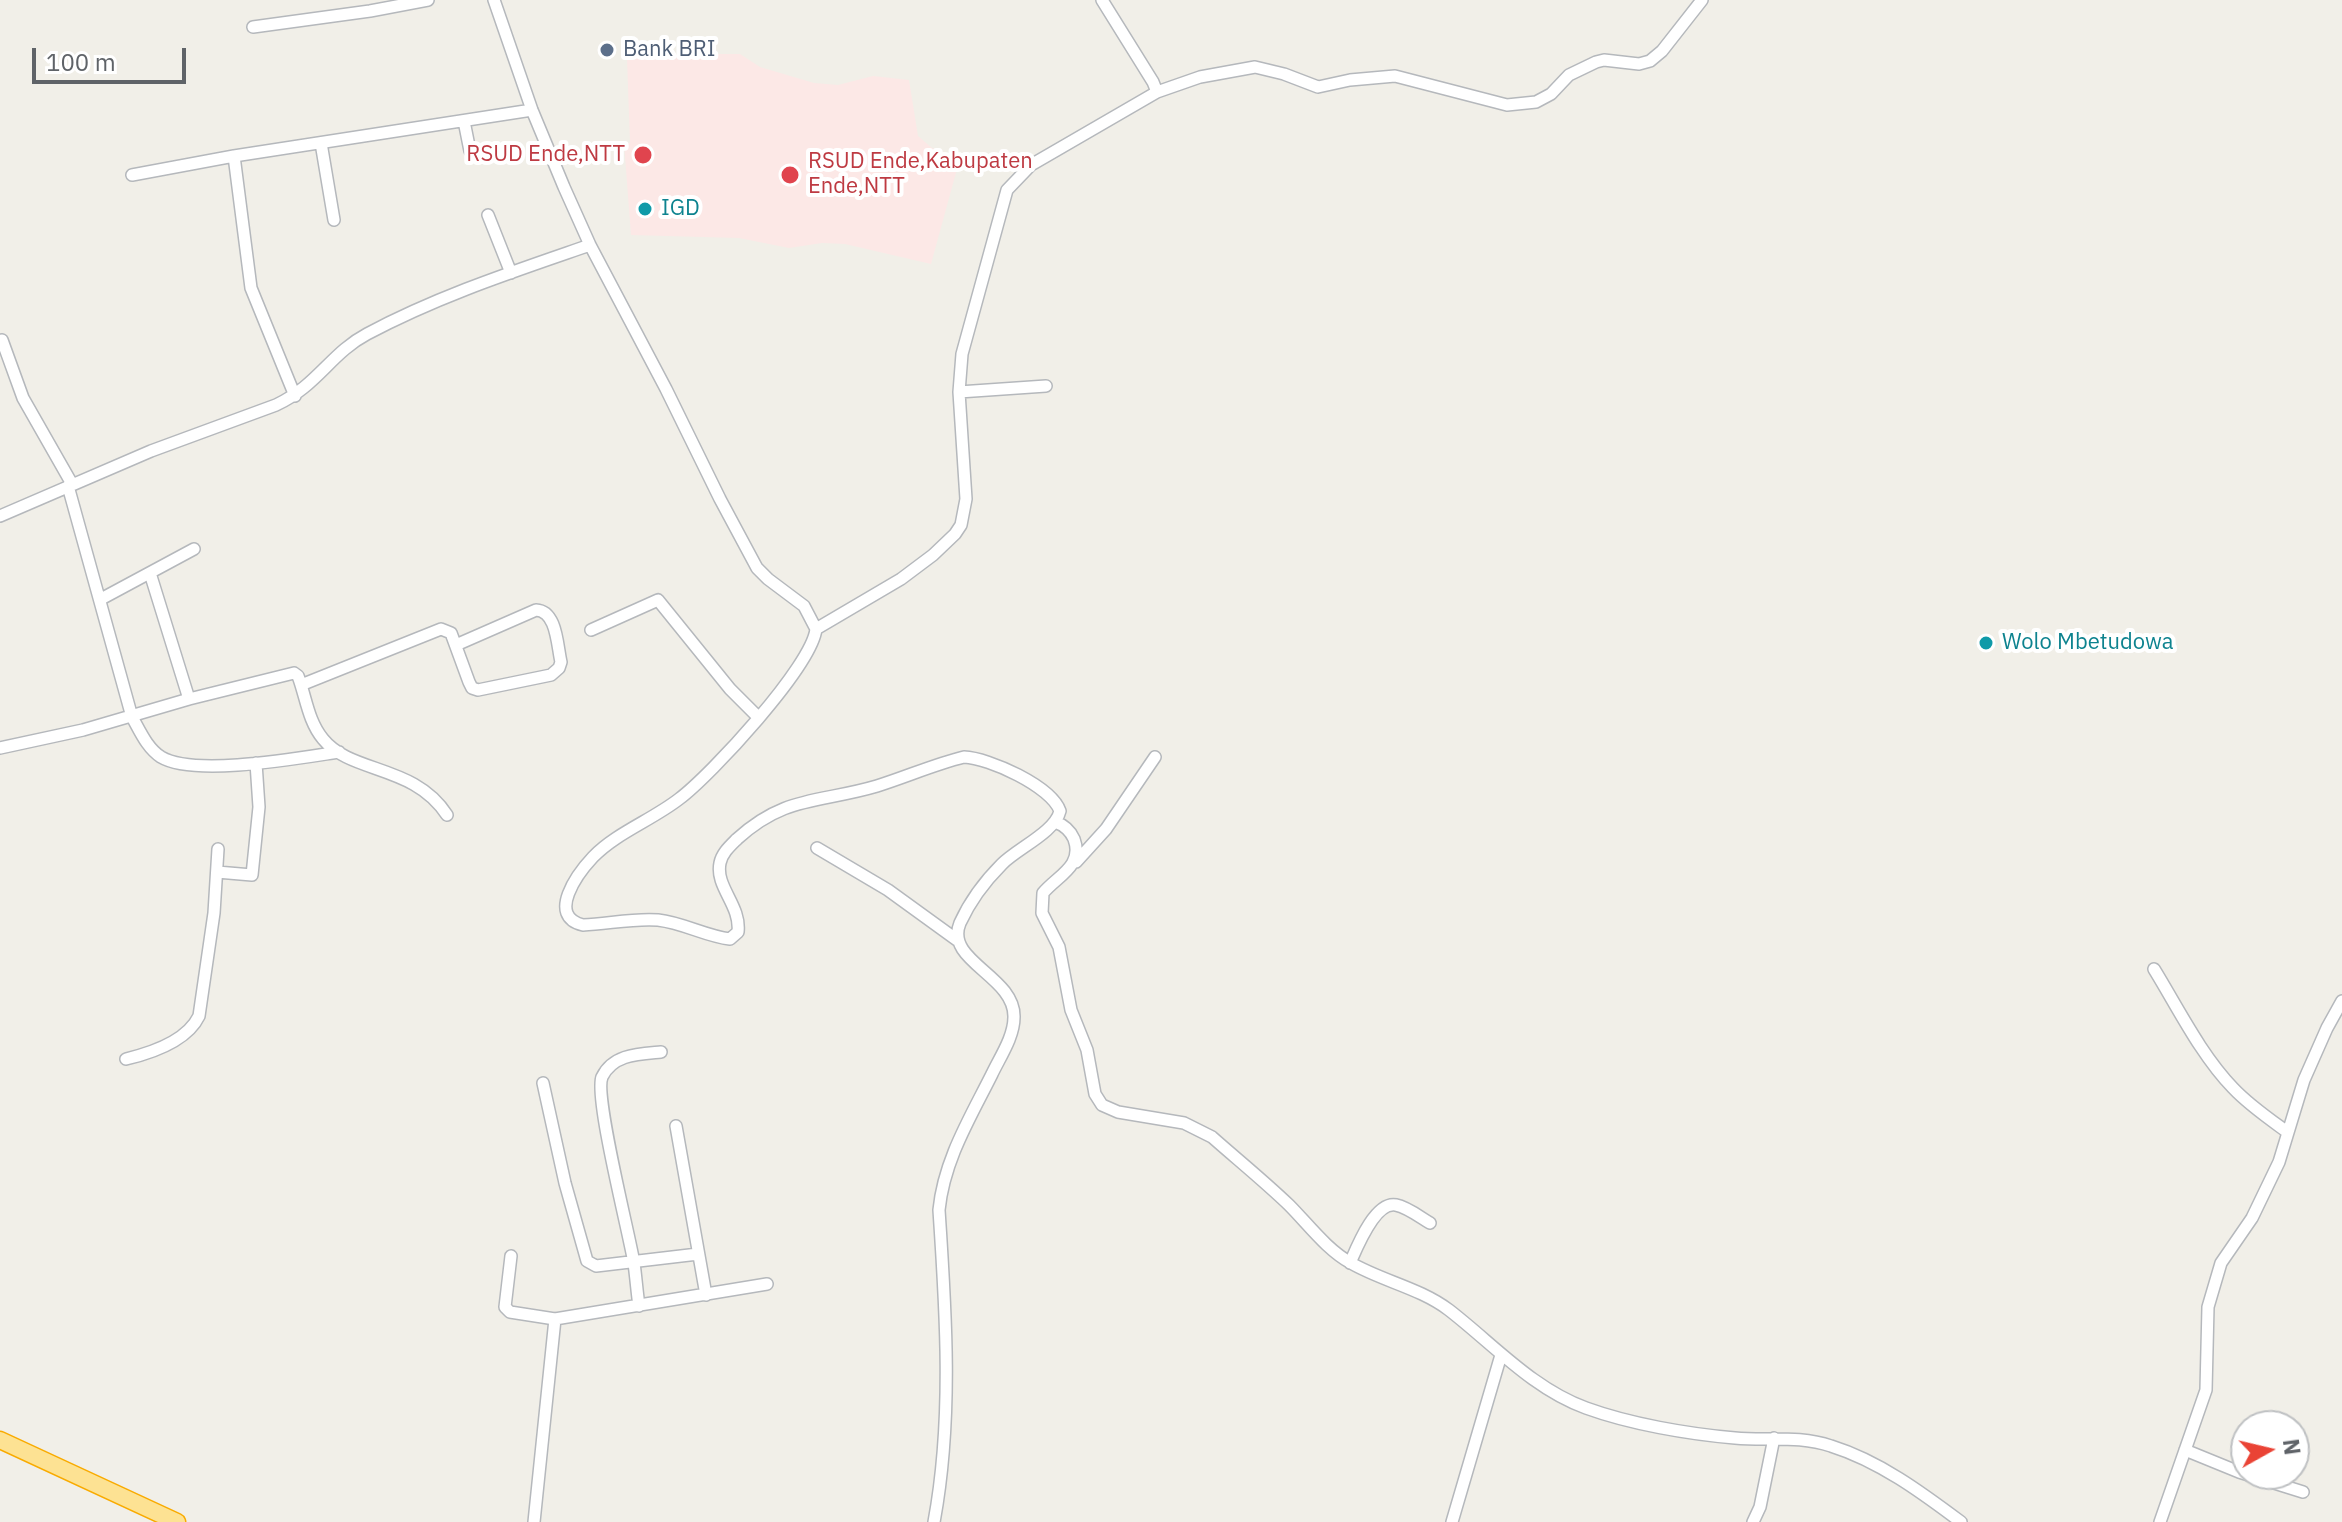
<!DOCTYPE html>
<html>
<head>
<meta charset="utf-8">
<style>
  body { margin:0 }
  #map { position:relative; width:2342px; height:1522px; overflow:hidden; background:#f1efe8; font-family:"IBM Plex Sans",sans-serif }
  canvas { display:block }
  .north { position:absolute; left:2230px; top:1410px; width:80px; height:80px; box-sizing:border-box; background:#fff; border:2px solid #bfc1c3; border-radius:50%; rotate:82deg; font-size:22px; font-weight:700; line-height:32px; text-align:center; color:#5f6368 }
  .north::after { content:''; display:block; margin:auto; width:28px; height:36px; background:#ea4335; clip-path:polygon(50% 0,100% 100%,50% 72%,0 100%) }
  .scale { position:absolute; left:32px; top:48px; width:154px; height:36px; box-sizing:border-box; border:4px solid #5f6368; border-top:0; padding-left:10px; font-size:24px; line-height:28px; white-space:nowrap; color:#5f6368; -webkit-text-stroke:6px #fff; paint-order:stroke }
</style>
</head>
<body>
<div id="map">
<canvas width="2342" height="1522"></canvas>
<div class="north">N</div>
<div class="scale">100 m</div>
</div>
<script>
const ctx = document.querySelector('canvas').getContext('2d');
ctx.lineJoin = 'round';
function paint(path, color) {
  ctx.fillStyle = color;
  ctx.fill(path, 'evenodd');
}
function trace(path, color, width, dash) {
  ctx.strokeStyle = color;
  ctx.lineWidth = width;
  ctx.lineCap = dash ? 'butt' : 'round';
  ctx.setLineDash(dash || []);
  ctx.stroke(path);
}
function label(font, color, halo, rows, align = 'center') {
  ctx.font = font + ' "IBM Plex Sans",sans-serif';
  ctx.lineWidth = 8;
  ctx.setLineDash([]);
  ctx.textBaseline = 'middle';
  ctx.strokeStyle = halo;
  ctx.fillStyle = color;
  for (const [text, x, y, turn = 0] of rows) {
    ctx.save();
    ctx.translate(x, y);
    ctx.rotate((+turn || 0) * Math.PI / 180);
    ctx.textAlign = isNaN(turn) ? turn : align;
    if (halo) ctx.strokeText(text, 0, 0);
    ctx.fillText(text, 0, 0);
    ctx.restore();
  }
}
const medical = new Path2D(`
  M714,54H740L760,67L814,83L838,85L873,76L909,80L918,136L932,148L960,158L931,264L845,244L822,243L789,248L739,238L631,235L624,143H630L627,58Z`);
const minor = new Path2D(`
  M494,0L532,110L564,187L590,245L666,389L720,499L757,568L768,579L804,606L816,629C812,666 711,775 679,799C652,820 616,833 593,857C578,873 546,916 583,925C608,924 633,918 658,920C684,923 705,936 730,939L738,932C741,905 715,887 720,863C722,853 730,846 737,839C785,795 820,803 877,786C906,777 935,764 964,757C989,758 1051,786 1060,811C1055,832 1018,848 1002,864C985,881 970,901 960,923C944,961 1015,976 1014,1017C1014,1037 1000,1057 992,1074C970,1118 944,1160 939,1210C946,1313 953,1420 934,1522
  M253,27L370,11L428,0
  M1157,92L1200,77L1255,67L1284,74L1318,87L1350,80L1395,76L1507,105L1536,102L1551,94L1569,75L1596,62L1604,60L1639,64L1650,61L1662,51L1702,0
  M464,121L470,151
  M321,143L334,220
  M234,156L251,288L295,396
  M132,175L234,156L532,110
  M488,215L511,273
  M2,340L23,398L72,484
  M959,392L1046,386
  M68,486L132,717C140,731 147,748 161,757C194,777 299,758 339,752
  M0,516L151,451L276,405C317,386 331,353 367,334C438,296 515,271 590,245
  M150,573L189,699
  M101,599L194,549
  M816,629L901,579L933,555L955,534L961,525L966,499L959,392L962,354L1007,190L1031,165L1157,92L1153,82L1102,0
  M591,630L658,600L730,689L758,717
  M301,685L441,629L451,633L469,682L472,688L478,690L551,675L559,668L561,662C557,645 557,611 536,610L456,645
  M0,748L83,730L189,699L294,673L298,676C306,697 308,721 323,739C351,774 414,764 447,815
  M1055,822C1064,825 1070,830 1074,839C1084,866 1057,876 1043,893L1042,913L1059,947L1071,1010L1087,1050L1095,1094L1102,1105L1118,1112L1184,1123L1212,1137C1238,1160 1264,1181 1289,1205C1308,1224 1327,1250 1351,1263C1382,1281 1420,1288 1449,1310C1493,1344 1533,1389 1586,1408C1630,1424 1688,1434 1735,1438C1767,1441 1799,1435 1831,1446C1879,1461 1921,1492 1961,1522
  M817,848L888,890L957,940
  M1076,862L1106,829L1155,757
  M217,872L252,875L259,807L256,763
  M2154,969C2178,1008 2201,1055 2233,1088C2249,1105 2268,1118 2286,1131
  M126,1059C151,1053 187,1041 199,1016L214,913L218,849
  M543,1083L565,1183L587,1261L596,1266L698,1254
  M676,1126L706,1295
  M511,1256L505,1307L510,1312L555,1319L767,1284
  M1350,1263C1357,1247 1375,1201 1396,1205C1407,1207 1420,1217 1430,1223
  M639,1306C637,1292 636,1278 634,1263C629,1233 594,1096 602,1077C613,1054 639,1054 661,1052
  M2185,1450L2239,1472L2303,1492
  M534,1522L555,1319
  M1452,1522L1501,1355
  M1753,1522L1760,1507L1774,1438
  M2160,1522L2206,1390L2208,1307L2221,1263L2252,1218L2279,1162L2304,1080L2327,1028L2342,1001`);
const highway = new Path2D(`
  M0,1440L177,1522`);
const markers = [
  [607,50,8,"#5c6f8a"],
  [643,155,10,"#e0444e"],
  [790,175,10,"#e0444e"],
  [645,209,8,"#0f9aa8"],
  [1986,643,8,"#0f9aa8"]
];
const serviceNames = [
  ["Bank BRI",623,50]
];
const healthNames = [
  ["RSUD Ende,NTT",625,155],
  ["RSUD Ende,Kabupaten",808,162,"left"],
  ["Ende,NTT",808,187,"left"]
];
const cultureNames = [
  ["IGD",661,209],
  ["Wolo Mbetudowa",2002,643]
];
paint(medical, '#fce8e6');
trace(minor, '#b5b8bc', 14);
trace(highway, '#f9ab00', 19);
trace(minor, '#fff', 11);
trace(highway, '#fde293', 16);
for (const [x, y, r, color] of markers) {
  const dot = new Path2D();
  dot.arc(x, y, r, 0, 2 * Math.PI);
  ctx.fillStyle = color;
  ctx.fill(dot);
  trace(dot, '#fff', 3);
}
label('22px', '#4e5e75', '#fff', serviceNames, 'left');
label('22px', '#be3a42', '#fff', healthNames, 'right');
label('22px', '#0d838f', '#fff', cultureNames, 'left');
</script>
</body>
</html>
